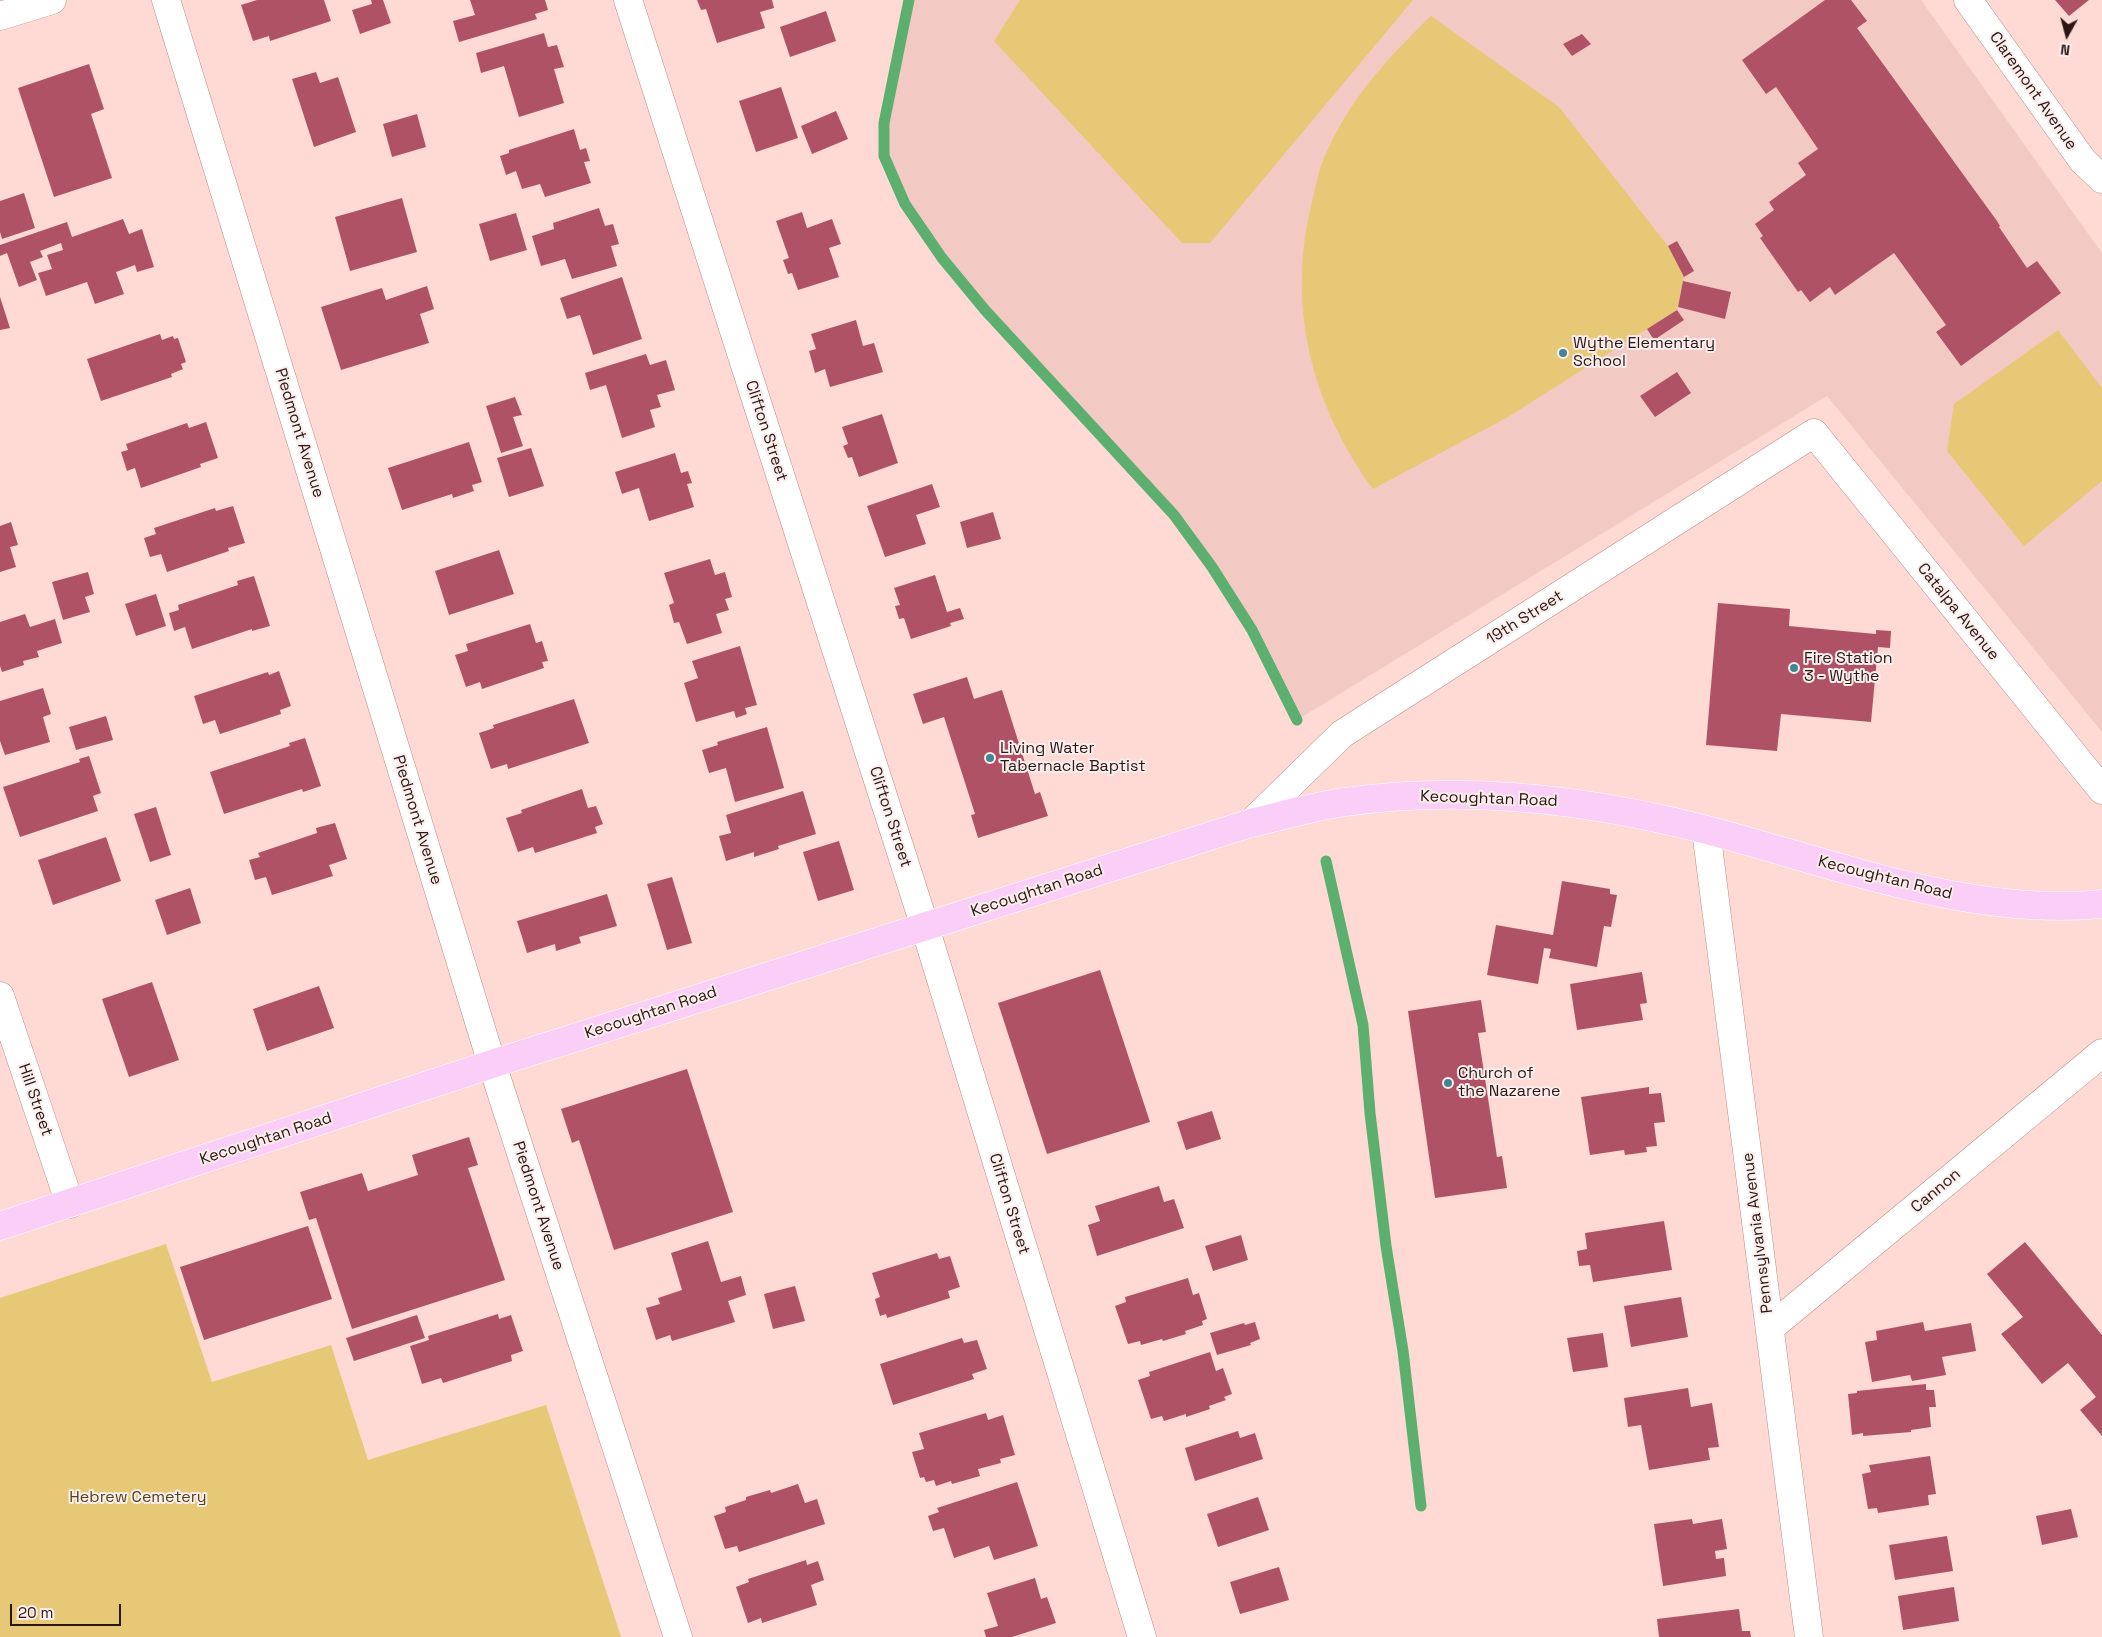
<!DOCTYPE html>
<html>
<head>
<meta charset="utf-8">
<style>
  body { margin:0 }
  #map { position:relative; width:2102px; height:1637px; overflow:hidden; background:#ffdad4; font-family:"Space Grotesk",sans-serif }
  canvas { display:block }
  .north { position:absolute; left:2042px; top:10px; width:50px; height:50px; -webkit-text-stroke:4px #fbeeec; paint-order:stroke; rotate:187deg; font-size:14px; font-weight:700; line-height:20px; text-align:center; color:#2b1613 }
  .north::after { content:''; display:block; margin:auto; width:18px; height:22px; background:#2b1613; clip-path:polygon(50% 0,100% 100%,50% 72%,0 100%) }
  .scale { position:absolute; left:10px; top:1604px; width:111px; height:22px; box-sizing:border-box; border:2px solid #2b1613; border-top:0; padding-left:6px; font-size:15px; line-height:18px; white-space:nowrap; color:#2b1613; -webkit-text-stroke:4px #fbeeec; paint-order:stroke }
</style>
</head>
<body>
<div id="map">
<canvas width="2102" height="1637"></canvas>
<div class="north">N</div>
<div class="scale">20 m</div>
</div>
<script>
const ctx = document.querySelector('canvas').getContext('2d');
ctx.lineJoin = 'round';
function paint(path, color) {
  ctx.fillStyle = color;
  ctx.fill(path, 'evenodd');
}
function trace(path, color, width, dash) {
  ctx.strokeStyle = color;
  ctx.lineWidth = width;
  ctx.lineCap = dash ? 'butt' : 'round';
  ctx.setLineDash(dash || []);
  ctx.stroke(path);
}
function label(font, color, halo, rows, align = 'center') {
  ctx.font = font + ' "Space Grotesk",sans-serif';
  ctx.lineWidth = 4;
  ctx.setLineDash([]);
  ctx.textBaseline = 'middle';
  ctx.strokeStyle = halo;
  ctx.fillStyle = color;
  for (const [text, x, y, turn = 0] of rows) {
    ctx.save();
    ctx.translate(x, y);
    ctx.rotate((+turn || 0) * Math.PI / 180);
    ctx.textAlign = isNaN(turn) ? turn : align;
    if (halo) ctx.strokeText(text, 0, 0);
    ctx.fillText(text, 0, 0);
    ctx.restore();
  }
}
const built = new Path2D(`
  M909,0H1921L2102,253V732L1827,396L1297,720L1252,630L1212,567L1174,515L985,310L942,258L905,204L884,156V123Z`);
const green = new Path2D(`
  M1020,0H1413L1210,243H1182L994,41Z
  M1431,16L1559,107L1668,246L1684,277L1677,310L1508,417L1373,489C1311,404 1286,305 1312,202C1316,188 1318,171 1324,158C1350,98 1385,61 1431,16Z
  M2058,330L2102,388V481L2024,546L1947,451L1954,404Z
  M166,1244L212,1382L331,1345L368,1460L546,1405L621,1637H0V1298Z`);
const stream = new Path2D(`
  M909,0L884,123V156L905,204L942,258L985,310L1174,515L1212,567L1252,630L1297,720
  M1326,861L1363,1025L1370,1113L1386,1246L1403,1351L1421,1506`);
const building = new Path2D(`
  M257,0H324L331,21L270,41L269,36L253,41L241,5Z
  M371,0H383L391,23L360,34L352,10L372,4Z
  M470,0H545L548,10L535,14L537,19L459,42L453,21L475,15Z
  M697,0H772L774,8L760,12L765,28L717,43L706,9L701,10Z
  M1825,0H1851L1867,21L1857,28L1997,221L2000,226L1999,227L2027,268L2037,261L2061,293L1961,366L1936,332L1946,325L1894,253L1835,295L1830,287L1810,302L1801,290L1798,292L1760,238L1763,236L1755,224L1774,210L1769,202L1806,175L1798,163L1818,149L1776,87L1766,94L1742,60Z
  M2055,0H2089L2069,16Z
  M826,11L836,41L790,57L780,27Z
  M544,33L548,47L557,45L564,67L554,69L564,103L519,117L504,66L481,73L476,53Z
  M1582,34L1591,44L1572,56L1563,44Z
  M89,64L104,109L91,114L112,178L54,197L18,88Z
  M316,72L320,83L338,77L356,132L314,147L292,79Z
  M781,87L798,138L756,152L739,101Z
  M836,111L848,139L812,154L801,126Z
  M417,114L426,147L392,157L383,124Z
  M574,129L580,150L586,148L590,161L584,162L591,183L545,197L540,184L522,189L516,171L506,175L500,156L509,153V150Z
  M24,193L35,228L2,239L0,232V201Z
  M402,198L417,252L350,271L335,217Z
  M599,208L605,226L613,224L619,244L611,246L617,266L572,279L565,259L541,266L532,236L554,229L553,223Z
  M802,212L807,228L832,219L841,244L829,248L839,277L798,290L792,273L788,274L783,260L789,258L776,221Z
  M516,213L527,250L490,261L479,224Z
  M123,219L129,234L142,229L154,267L137,272L135,265L116,272L124,294L95,304L87,282L46,296L38,273L52,269L47,255L63,250L61,243L40,251L43,257L30,262L37,280L19,287L7,253L0,256V245L67,222L72,237Z
  M1677,241L1694,271L1684,277L1668,246Z
  M622,277L642,339L593,355L580,315L567,319L560,298Z
  M1683,281L1731,292L1725,319L1678,307Z
  M427,286L434,309L420,314L429,343L341,370L321,307L382,288L386,300Z
  M0,297L10,328L0,330Z
  M1677,310L1684,320L1654,340L1647,329Z
  M856,320L863,346L874,343L883,372L830,387L825,369L815,373L809,351L816,349L811,334Z
  M160,334L162,340L173,336L174,339L178,338L186,362L181,364L183,369L171,374L172,377L101,401L87,359Z
  M646,354L650,365L666,360L675,390L657,395L661,407L650,410L655,427L622,438L606,385L590,390L585,373Z
  M1677,372L1691,393L1655,417L1640,396Z
  M515,397L522,415L513,417L523,446L501,453L486,406Z
  M882,414L898,463L859,477L852,457L848,458L843,446L848,444L842,427Z
  M206,422L218,458L200,464L201,467L141,488L135,468L127,471L121,452L128,450L126,444L187,423L189,428Z
  M469,442L482,482L472,485L474,491L453,498L452,494L402,510L388,468Z
  M531,448L544,486L509,497L497,458Z
  M675,453L681,473L688,471L692,483L687,484L694,507L649,521L639,488L622,494L615,472Z
  M932,484L940,507L916,515L926,544L885,557L867,506Z
  M233,506L245,543L228,548L229,551L167,572L161,554L150,557L144,538L156,534L154,528L215,508L216,511Z
  M993,512L1001,539L967,548L960,522Z
  M11,522L18,545L10,547L16,567L0,572V526Z
  M499,550L514,594L449,615L435,571Z
  M710,559L715,575L725,572L732,597L725,599L729,610L716,614L722,633L687,644L679,622L674,623L669,605L674,603L664,573Z
  M88,572L94,594L85,597L90,612L63,620L52,582Z
  M935,575L947,612L960,608L964,619L950,623L951,626L911,639L904,618L899,619L895,606L900,605L894,588Z
  M254,576L270,626L252,631V629L192,649L185,627L174,631L169,613L179,610L178,605L238,585L237,581Z
  M156,594L166,626L136,636L125,604Z
  M1718,603L1790,609L1789,626L1876,634V630L1891,631L1890,648L1878,647L1871,722L1781,714L1777,751L1706,745Z
  M25,614L30,627L55,619L62,643L37,651L39,657L23,661L24,665L2,672L0,666V622Z
  M530,624L536,643L542,641L548,661L542,662L544,668L482,689L480,682L466,687L455,655L468,651L466,644Z
  M740,646L757,705L745,708L747,714L736,718L734,711L696,722L684,683L698,678L692,661Z
  M279,671L291,706L280,710L281,714L220,734L215,720L203,724L194,696L268,672L269,675Z
  M967,677L974,699L1002,690L1035,794L1040,792L1048,816L978,838L971,815L975,814L944,717L923,724L913,694Z
  M43,688L51,714L43,717L50,742L5,755L0,741V701Z
  M574,699L589,743L508,769L507,764L491,769L479,733L494,728L493,725Z
  M106,716L113,740L76,750L69,727Z
  M767,727L784,788L735,802L726,768L709,773L702,750L718,745L717,742Z
  M305,738L321,786L303,792L302,789L224,814L210,772L290,746L289,743Z
  M89,756L101,793L93,796L98,811L20,837L3,787L80,762L79,759Z
  M582,789L588,808L596,806L603,824L595,827L597,833L535,853L533,847L518,852L506,818L522,813L521,810Z
  M803,791L816,834L778,846L779,849L754,857V852L726,861L719,836L731,833L726,815Z
  M156,807L171,855L150,862L134,814Z
  M335,823L347,859L329,865L333,876L272,895L266,877L255,880L249,860L260,857L258,853L317,833L316,828Z
  M106,837L121,881L53,905L38,860Z
  M839,841L854,890L818,901L803,852Z
  M672,877L692,943L667,950L647,884Z
  M1562,881L1610,889V894L1617,895L1611,927L1604,926L1597,967L1549,958L1551,949L1544,948L1538,984L1487,975L1496,925L1553,935Z
  M190,888L201,923L167,935L155,900Z
  M607,894L617,926L579,937L581,943L556,951L555,944L527,953L517,921Z
  M1100,970L1150,1122L1047,1154L998,1003Z
  M1642,972L1647,1003L1640,1004L1643,1020L1577,1030L1570,984Z
  M152,982L179,1060L129,1077L102,999Z
  M319,986L334,1028L267,1051L253,1009Z
  M1481,1000L1486,1032L1478,1033L1497,1157L1502,1156L1507,1188L1435,1198L1408,1011Z
  M687,1069L733,1212L614,1250L579,1140L572,1143L561,1109Z
  M1649,1087V1094L1661,1093L1665,1122L1654,1123L1657,1146L1646,1147L1647,1152L1625,1155L1624,1150L1590,1155L1581,1097Z
  M1212,1111L1221,1139L1186,1150L1177,1122Z
  M469,1137L478,1165L468,1168L505,1280L352,1329L316,1218L309,1220L300,1192L362,1173L368,1191L418,1175L412,1155Z
  M1159,1186L1164,1202L1174,1199L1184,1228L1097,1256L1088,1225L1100,1221L1095,1206Z
  M1664,1221L1672,1270L1593,1282L1590,1265L1579,1266L1577,1251L1587,1249L1585,1233Z
  M308,1226L332,1299L204,1340L180,1267Z
  M1241,1235L1248,1260L1213,1271L1205,1246Z
  M708,1241L721,1282L741,1276L746,1295L728,1301L735,1322L672,1341L670,1335L656,1340L646,1308L660,1304L658,1298L682,1290L671,1253Z
  M2025,1242L2102,1335V1436L2080,1410L2096,1397L2068,1363L2042,1384L2001,1334L2023,1317L1987,1274Z
  M937,1253L939,1259L950,1256L960,1287L948,1291L950,1298L887,1318L886,1314L880,1316L875,1299L880,1297L872,1273Z
  M1188,1278L1193,1295L1199,1293L1207,1319L1202,1321L1203,1325L1185,1331L1186,1334L1163,1341L1162,1339L1141,1345L1140,1341L1128,1344L1115,1306L1126,1302L1125,1297Z
  M795,1286L805,1321L773,1329L764,1294Z
  M1681,1297L1688,1337L1631,1347L1624,1306Z
  M498,1314L499,1319L511,1315L523,1351L511,1355L512,1361L443,1383L441,1378L422,1384L410,1346L429,1340L428,1336Z
  M417,1315L425,1338L354,1361L346,1338Z
  M1255,1322L1260,1339L1250,1343L1251,1345L1217,1355L1210,1333L1244,1323L1245,1325Z
  M1923,1322L1925,1331L1971,1323L1976,1351L1942,1357L1946,1375L1912,1381L1910,1375L1872,1382L1865,1342L1877,1340L1876,1331Z
  M1603,1333L1608,1367L1573,1372L1567,1338Z
  M962,1338L964,1343L977,1340L987,1369L972,1374L974,1379L893,1405L880,1364Z
  M1210,1352L1216,1371L1223,1368L1232,1394L1224,1397L1226,1400L1209,1406L1210,1409L1186,1417V1414L1164,1421L1162,1416L1151,1419L1138,1380L1150,1376L1149,1372Z
  M1926,1384V1390H1934L1936,1407H1929L1931,1427L1911,1430V1432L1863,1436V1433L1852,1435L1848,1394L1857,1393V1391Z
  M1688,1388L1691,1407L1712,1403L1719,1447L1708,1448L1710,1460L1649,1470L1641,1425L1628,1427L1624,1398Z
  M986,1413L988,1420L1003,1415L1015,1455L1000,1459L1001,1463L978,1469L980,1476L952,1484L951,1481L936,1486L934,1480L926,1482L924,1477L920,1478L912,1452L924,1449L919,1433Z
  M1238,1431L1240,1438L1255,1433L1263,1459L1195,1481L1185,1448Z
  M1930,1456L1936,1494L1928,1495L1929,1505L1878,1513L1877,1508L1868,1509L1862,1474L1871,1472L1869,1465Z
  M1017,1482L1038,1546L994,1560L989,1546L954,1558L944,1528L933,1531L928,1516L939,1512L937,1508Z
  M798,1484L805,1503L817,1499L825,1524L739,1552L737,1546L725,1549L714,1516L726,1512L725,1507L746,1500V1497L770,1490L771,1493Z
  M1258,1497L1269,1530L1218,1547L1207,1514Z
  M2071,1509L2078,1537L2042,1545L2036,1516Z
  M1692,1519L1693,1524L1722,1519L1727,1549L1715,1551L1716,1559L1724,1558L1726,1576L1663,1586L1654,1524Z
  M1947,1536L1953,1571L1895,1580L1889,1545Z
  M806,1560L807,1565L818,1561L824,1580L811,1585L817,1605L762,1623L761,1618L748,1623L736,1587L749,1582L748,1579Z
  M1279,1567L1289,1600L1240,1614L1230,1582Z
  M1035,1578L1041,1599L1047,1597L1056,1623L1012,1637H986L984,1630L998,1626L987,1593Z
  M1954,1587L1959,1621L1903,1630L1898,1596Z
  M1739,1609L1742,1631H1750L1751,1637H1659L1657,1619Z`);
const minor = new Path2D(`
  M166,0L492,1064L678,1637
  M628,0L925,927L1142,1637
  M1968,0L2083,161L2102,179
  M0,16L52,0
  M1251,823L1342,734L1814,433L2102,790
  M1706,830L1809,1637
  M0,996L70,1204
  M1770,1328L2102,1053`);
const major = new Path2D(`
  M0,1226L492,1064L1251,823C1282,816 1314,806 1345,802C1466,785 1588,799 1707,830C1833,863 1969,917 2102,904`);
const markers = [
  [1563,353,5,"#418793"],
  [1794,668,5,"#418793"],
  [990,758,5,"#418793"],
  [1448,1083,5,"#418793"]
];
const streetNames = [
  ["Claremont Avenue",2033,91,55],
  ["Clifton Street",766,431,72],
  ["Piedmont Avenue",299,433,73],
  ["Catalpa Avenue",1958,612,51],
  ["19th Street",1525,618,-32],
  ["Kecoughtan Road",1489,799,2],
  ["Clifton Street",890,817,72],
  ["Piedmont Avenue",417,820,73],
  ["Kecoughtan Road",1885,878,14],
  ["Kecoughtan Road",1037,891,-18],
  ["Kecoughtan Road",651,1013,-18],
  ["Hill Street",35,1100,71],
  ["Kecoughtan Road",266,1139,-18],
  ["Cannon",1936,1191,-40],
  ["Clifton Street",1009,1204,73],
  ["Piedmont Avenue",538,1206,72],
  ["Pennsylvania Avenue",1758,1233,-97]
];
const poiNames = [
  ["Wythe Elementary",1573,344],
  ["School",1573,362],
  ["Fire Station",1804,659],
  ["3 - Wythe",1804,677],
  ["Living Water",1000,749],
  ["Tabernacle Baptist",1000,767],
  ["Church of",1458,1074],
  ["the Nazarene",1458,1092]
];
const parkNames = [
  ["Hebrew Cemetery",138,1498]
];
paint(built, '#f3cac3');
paint(green, '#e6c876');
trace(stream, '#5daf6f', 11);
paint(building, '#b05265');
trace(minor, '#c08980', 29);
trace(major, '#fff', 29);
trace(minor, '#fff', 28);
trace(major, '#fbcef7', 28);
for (const [x, y, r, color] of markers) {
  const dot = new Path2D();
  dot.arc(x, y, r, 0, 2 * Math.PI);
  ctx.fillStyle = color;
  ctx.fill(dot);
  trace(dot, '#fbeeec', 2);
}
label('16px', '#2b1613', '#fbeeec', streetNames);
label('16px', '#2b1613', '#fbeeec', poiNames, 'left');
label('16px', '#51431a', '#fbeeec', parkNames);
</script>
</body>
</html>
